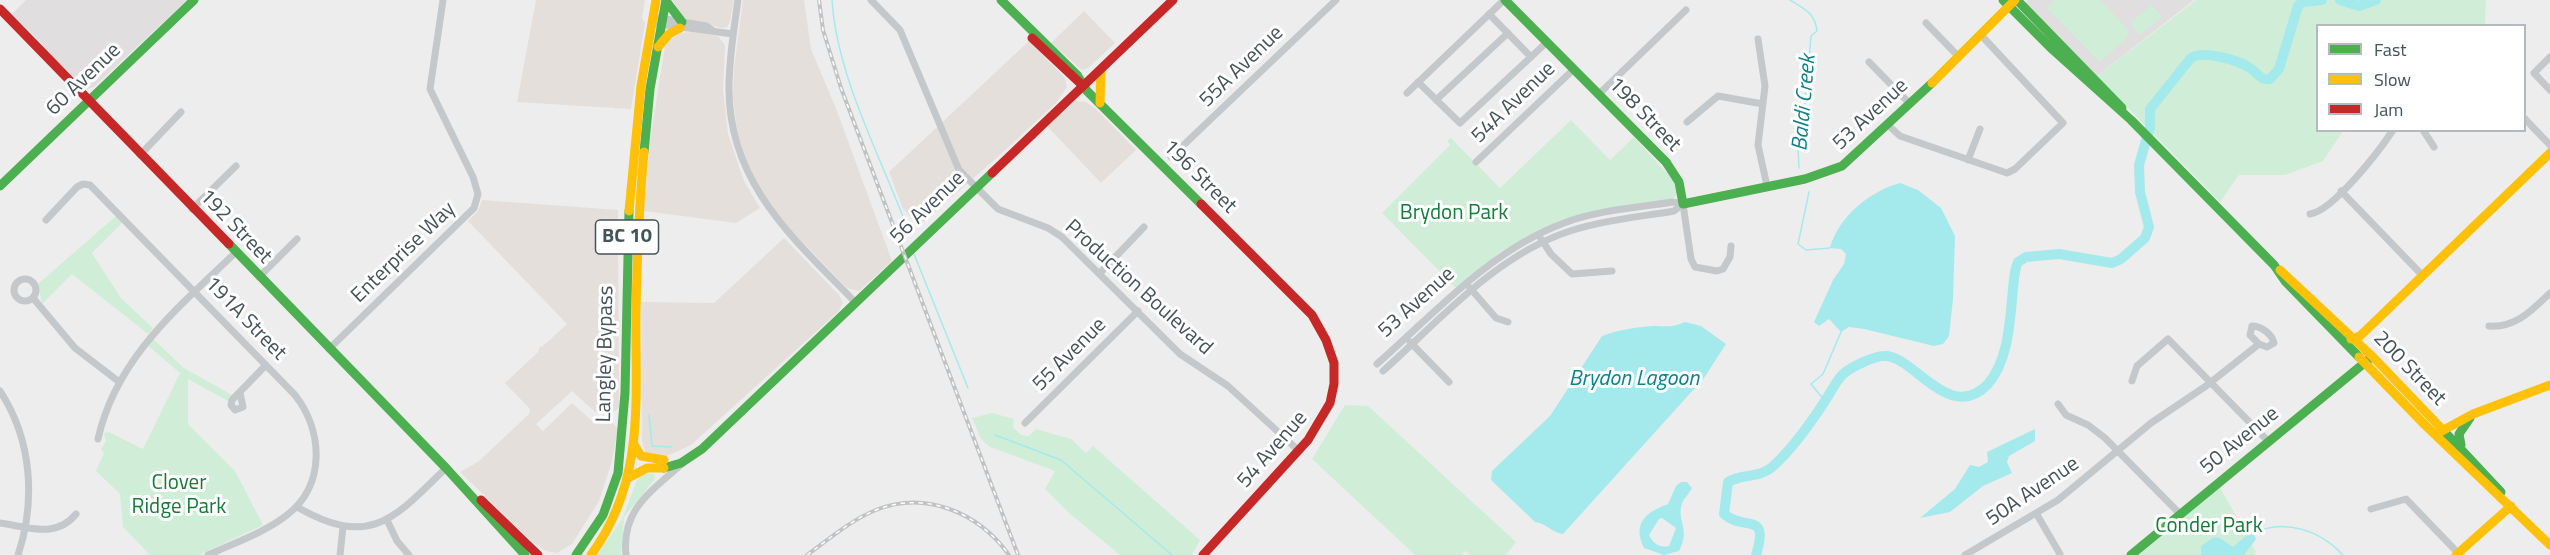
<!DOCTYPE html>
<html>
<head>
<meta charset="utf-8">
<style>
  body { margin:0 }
  #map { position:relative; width:2550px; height:555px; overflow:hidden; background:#eeeded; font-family:"Titillium Web",sans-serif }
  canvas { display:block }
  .legend { position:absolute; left:2316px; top:24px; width:210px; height:108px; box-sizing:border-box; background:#fff; border:2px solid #b4babd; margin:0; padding:8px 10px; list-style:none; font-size:18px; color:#44535a }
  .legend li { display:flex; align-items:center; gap:12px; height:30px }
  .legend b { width:30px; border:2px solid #b4babd }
</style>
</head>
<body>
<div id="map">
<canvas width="2550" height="555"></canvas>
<ul class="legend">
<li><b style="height:8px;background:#4caf50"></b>Fast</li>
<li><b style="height:8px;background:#ffc107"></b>Slow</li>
<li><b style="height:8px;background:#c62828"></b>Jam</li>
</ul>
</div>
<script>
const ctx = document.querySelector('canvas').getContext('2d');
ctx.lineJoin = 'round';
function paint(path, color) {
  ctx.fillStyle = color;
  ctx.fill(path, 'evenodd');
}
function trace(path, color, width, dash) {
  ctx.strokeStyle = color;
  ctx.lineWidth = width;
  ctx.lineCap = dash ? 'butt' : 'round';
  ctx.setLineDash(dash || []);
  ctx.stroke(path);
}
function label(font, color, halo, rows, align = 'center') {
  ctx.font = font + ' "Titillium Web",sans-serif';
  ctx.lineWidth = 6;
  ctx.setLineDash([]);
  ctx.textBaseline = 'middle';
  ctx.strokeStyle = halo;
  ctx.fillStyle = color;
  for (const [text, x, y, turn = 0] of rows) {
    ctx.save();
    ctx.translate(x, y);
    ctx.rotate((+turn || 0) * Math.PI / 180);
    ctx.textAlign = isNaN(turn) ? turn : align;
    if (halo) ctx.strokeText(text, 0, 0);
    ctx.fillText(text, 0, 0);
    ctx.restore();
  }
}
const commercial = new Path2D(`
  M536,0H645L642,18L645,23L631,109L517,102Z
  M672,0H734L730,21L727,27L721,28L684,18Z
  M743,0H804L811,49L837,111L892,261L859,291L847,288L781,220L759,188L746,160L737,131L733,98L734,68Z
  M1084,11L1115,43L1088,68L1082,70L1051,43Z
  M691,32L718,36L725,45L723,90L728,134L744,181L760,208L736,223L644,211L650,141L665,46L667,42L681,33Z
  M1029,41L1065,78L1067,87L1056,103L1002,153L919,226L903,209L889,172Z
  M1076,101L1086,102L1096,109L1136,150L1101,183L1047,126Z
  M482,200L618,210L619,408L612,413L595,412L572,391L536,424L543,431L572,403L592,421L612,422L618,429L612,461L599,501L572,544L557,553L546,551L535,544L460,472L478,462L529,414L530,409L505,383L538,352L540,346L542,347L567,324L468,221L478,211Z
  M784,238L839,295L843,303L838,312L691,445L667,456L646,454L642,442L641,302L714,303Z`);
const education = new Path2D(`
  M26,0H187L94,87L87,89L45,50L41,42L12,14Z
  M2027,0H2194L2097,76L2026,3Z`);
const green = new Path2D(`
  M2054,0H2100L2128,30L2127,37L2100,62L2047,8Z
  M2196,0H2486L2485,25L2318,26V130L2343,131L2323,161L2285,175H2239L2220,202L2097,76Z
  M2152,5L2162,17L2139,35L2130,23Z
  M1571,120L1610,160L1634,137L1675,182L1677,192L1675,198L1595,211L1546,227L1497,254L1456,288L1382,213L1450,145L1447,141L1451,138L1500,188Z
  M116,216L123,222L92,253L121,298L153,328L148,334L72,274L42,304L38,284Z
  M152,338L184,368L232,395L228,401L188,379V424L235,471L263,525L199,555H150L123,527L120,494L96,471L104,453L101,449L106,441L104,433L109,432L143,449L180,373L146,344Z
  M1345,405L1368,406L1516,542L1506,555H1470L1465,551L1461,555H1415L1312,459Z
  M992,413L1014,419L1013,427L1021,435L1029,436L1036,429L1071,439L1086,453L1093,446L1200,540L1192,555H1120L1069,513L1045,489L1055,471L990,447L981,439L972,418Z
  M644,473L654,474L655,479L624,517L621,555H597L622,519L637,480Z
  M2220,487L2256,552L2253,555H2139L2187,510Z`);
const water = new Path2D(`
  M1900,183L1918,190L1941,208L1955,236L1953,299L1949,336L1943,344L1934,346L1864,329L1849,327L1841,332L1829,319L1819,326L1814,322L1833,280L1844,264L1846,254L1841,249L1830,248C1838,217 1870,191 1900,183Z
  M1685,322L1701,326L1726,344L1704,378L1563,534C1552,533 1546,523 1535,522L1491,480L1492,471L1550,416L1602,336C1618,330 1636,327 1653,326C1667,326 1670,328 1685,322Z
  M2035,429V441L2009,456L2007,462L2012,473L1983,486L1950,512L1920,518L1955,489L1970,465L1979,467L1988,462L1987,452Z
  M1681,482H1687L1692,488C1689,494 1683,499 1682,504C1676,520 1691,529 1679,551L1664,555L1644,548C1632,523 1646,512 1668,504L1676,486ZM1662,518L1676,528L1669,546C1659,548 1654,544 1649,535L1659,519Z
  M2254,534L2256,539L2244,555H2201V546L2214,537L2220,538L2233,547L2247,535Z`);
const stream = new Path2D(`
  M832,0C837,78 882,159 909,232
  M1790,0C1805,9 1815,13 1817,31L1811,36L1804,115L1798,148L1799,168
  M1809,192L1798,244L1806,250L1830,248
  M914,254L968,388
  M1825,401L1811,384L1823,374L1841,332
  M649,415L652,446L672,447
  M995,435L1061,460L1172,555
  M2252,534C2284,517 2321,531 2343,555`);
const river = new Path2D(`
  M2340,0L2359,6L2376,0
  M1756,555C1770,510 1744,532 1724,514L1728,482C1741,474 1759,478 1771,468C1792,450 1810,424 1825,401C1831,392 1836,381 1843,374C1851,367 1874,356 1884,356C1913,354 1949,425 1988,384C2009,360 2010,319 2013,289C2014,280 2014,270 2018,262L2026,257L2059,254L2112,263L2121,259L2145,238L2149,227L2140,192L2139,165L2150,127V109L2190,59C2201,49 2238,60 2250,68C2258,73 2260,81 2270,79L2279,69L2298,6L2303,2L2322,0`);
const street = new Path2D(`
  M738,0C734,29 729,58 729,87C728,183 794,239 855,302
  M871,0L900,30L959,170L998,209L1048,228L1062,237L1180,354L1228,386L1299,451
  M1489,14L1531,57
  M660,18L706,26L712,30
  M1926,23L1958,56
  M659,24L733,34
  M1758,39L1765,86L1758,145L1767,186
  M2550,57L2534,73L2550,90
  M1869,62L1910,104
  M1418,82L1460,123L1547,42
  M1407,93L1504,0
  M1599,94L1686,10
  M1436,100L1508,33
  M2524,118L2550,145
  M1687,122L1718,96L1763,104
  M1888,125L1900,136L2007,173L2015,169L2063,123L1980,34
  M2423,130L2434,147
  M140,155L181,112
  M1171,157L1336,0
  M1968,160L1980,129
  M1476,162L1574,69
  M2341,191L2423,276
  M1683,204L1691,259L1695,267L1717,271L1723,269L1730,257L1731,246
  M192,209L236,166
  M2310,214C2333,211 2380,150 2393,130
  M46,220L77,187L83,184L90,185L295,395C323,431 326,485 287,515C264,533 234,543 208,555
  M1541,239L1551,254L1572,274L1612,271
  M1100,273L1144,227
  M259,277L297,239
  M14 290a11 11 0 1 1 22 0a11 11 0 1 1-22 0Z
  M1470,288L1496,318L1508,322
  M33,298L75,348L118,381
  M2252,326C2261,326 2272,334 2274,343L2267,347L2259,344L2250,335Z
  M2489,326C2516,328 2532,310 2550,293
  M1410,342L1449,382
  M329,349L474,208L478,194L473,177L430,89L443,0
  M1377,364C1435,313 1489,251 1564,223C1598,210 1636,208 1672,202L1683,204
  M1383,371C1439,321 1496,255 1570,231C1604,220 1639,217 1674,211L1683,204
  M2132,381L2137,366L2168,339L2268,441
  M0,391C32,440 36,501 18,555
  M240,393L243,407L235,410L231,405L232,400L266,365
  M2058,404L2066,415L2088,425L2105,438L2179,513
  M1025,423L1138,311
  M98,439C116,358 178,308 235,253
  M297,507C370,549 394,519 446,468
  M2371,509L2406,499L2458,553
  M2036,513L2060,554
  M387,520L397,541L409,555
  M0,523C28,527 56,539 76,514
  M340,555L343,527
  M626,555C621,509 652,491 683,463
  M1965,555L2058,500L2151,423L2206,386L2259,344`);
const fast = new Path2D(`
  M1001,0L1077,75L1087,91L1201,204
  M1505,0L1666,162L1679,182L1683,204L1805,179L1842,166L1932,83
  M2003,0L2053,50L2131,120L2274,265L2285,281L2359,357
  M2017,0L2122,108
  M666,1L682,22
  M644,152L650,89L666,0
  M0,186L194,0
  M229,244L446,468L525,555
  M2443,430L2501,492
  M2461,445L2459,434L2470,418
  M664,468L681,463L702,449L992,173
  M576,555L603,515L618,473L625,393L629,211
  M2131,555L2368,360`);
const slow = new Path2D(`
  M658,47L669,34L680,28
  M1932,83L2015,0
  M1100,103L1101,69
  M629,211L641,86L656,0
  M2280,270L2373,357L2443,430
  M2351,339L2360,336L2550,153
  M2359,357L2425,425L2550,545
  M2440,432L2473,414L2550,385
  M635,446L641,456L664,460
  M630,477L647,468H664
  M591,555C646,480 635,400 636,312C637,259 639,206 644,152
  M2456,555L2511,506`);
const jam = new Path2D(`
  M0,9L229,244
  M1032,38L1081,84
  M992,173L1173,0
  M1201,204L1312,315L1326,340L1334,363V384L1330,403L1308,440L1203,555
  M481,500L538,555`);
const rail = new Path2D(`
  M819,0L823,30L841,88L1018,555
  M807,555C829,539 851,520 876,510C926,490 979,513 1009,555`);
const shields = [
  [627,237,63]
];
const shieldNames = [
  ["BC 10",627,237]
];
const streetNames = [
  ["55A Avenue",1242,67,-44],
  ["60 Avenue",84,80,-44],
  ["54A Avenue",1514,103,-44],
  ["198 Street",1644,115,46],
  ["53 Avenue",1871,115,-43],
  ["196 Street",1199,177,45],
  ["56 Avenue",928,208,-44],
  ["192 Street",235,227,46],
  ["Enterprise Way",404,253,-44],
  ["Production Boulevard",1138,288,42],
  ["53 Avenue",1417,303,-42],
  ["191A Street",245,319,46],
  ["Langley Bypass",606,354,-89],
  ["55 Avenue",1070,355,-45],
  ["200 Street",2409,369,46],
  ["50 Avenue",2240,441,-39],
  ["54 Avenue",1273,450,-49],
  ["50A Avenue",2033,492,-34]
];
const parkNames = [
  ["Brydon Park",1454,214],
  ["Clover",179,484],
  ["Ridge Park",179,508],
  ["Conder Park",2209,527]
];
const waterNames = [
  ["Baldi Creek",1805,103,-85],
  ["Brydon Lagoon",1634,380]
];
paint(commercial, '#e4dfda');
paint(education, '#e0dedf');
paint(green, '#d0eed7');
paint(water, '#a4eaed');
trace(stream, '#a4eaed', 1.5);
trace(river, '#a4eaed', 10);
trace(street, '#c4c8ca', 7);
trace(fast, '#4caf50', 9);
trace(slow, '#ffc107', 9);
trace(jam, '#c62828', 9);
trace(rail, '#c0c2c4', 4);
trace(rail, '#fff', 1.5, [4.5]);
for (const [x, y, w] of shields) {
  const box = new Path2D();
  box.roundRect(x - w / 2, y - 17, w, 34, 4.5);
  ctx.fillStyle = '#fff';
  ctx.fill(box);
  trace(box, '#44535a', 1.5);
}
label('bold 20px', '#44535a', null, shieldNames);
label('21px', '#44535a', '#fff', streetNames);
label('21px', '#147c37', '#fff', parkNames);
label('italic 22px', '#0b838a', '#fff', waterNames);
</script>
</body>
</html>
